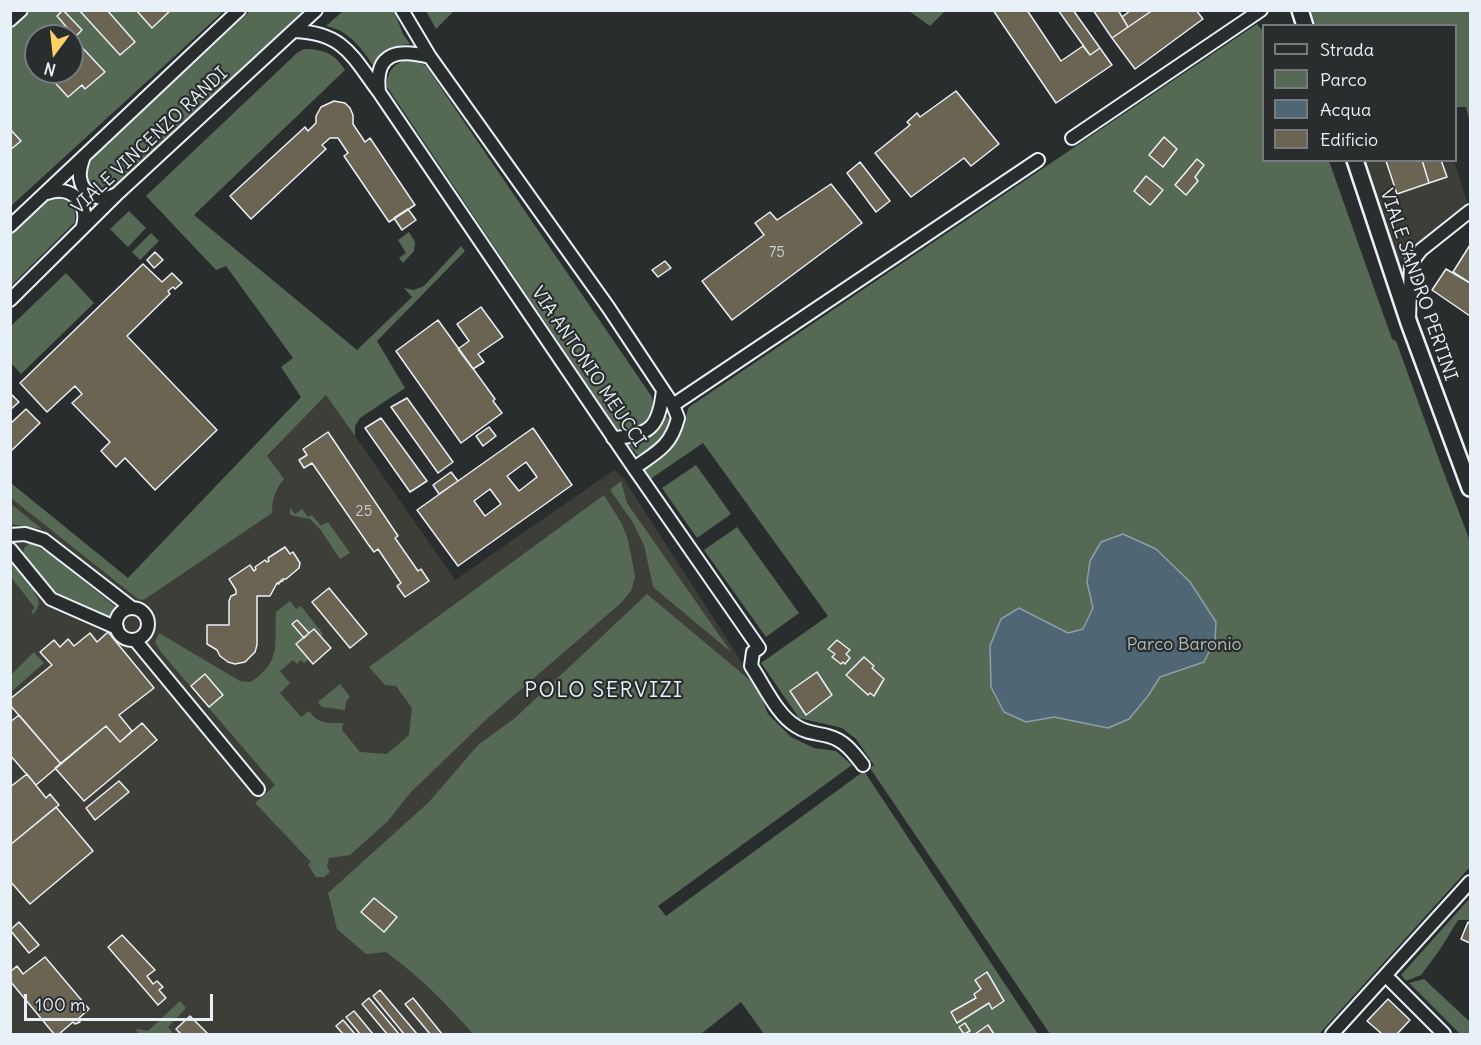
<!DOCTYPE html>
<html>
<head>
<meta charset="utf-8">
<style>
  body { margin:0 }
  #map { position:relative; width:1481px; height:1045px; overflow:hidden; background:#2a2d2e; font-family:Delius,sans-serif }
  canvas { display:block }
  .frame { position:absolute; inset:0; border:12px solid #e8f1f8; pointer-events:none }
  .legend { position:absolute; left:1262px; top:24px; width:195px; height:138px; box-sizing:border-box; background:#2a2d2e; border:2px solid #767b7f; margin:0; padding:8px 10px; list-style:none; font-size:18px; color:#e8f1f8 }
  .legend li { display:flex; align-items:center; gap:12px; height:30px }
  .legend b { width:30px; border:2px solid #767b7f }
  .north { position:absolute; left:24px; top:24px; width:60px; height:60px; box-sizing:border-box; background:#2a2d2e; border:2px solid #767b7f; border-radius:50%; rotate:195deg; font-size:16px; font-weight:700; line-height:24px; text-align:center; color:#e8f1f8 }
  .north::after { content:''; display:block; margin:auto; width:21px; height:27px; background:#ffd166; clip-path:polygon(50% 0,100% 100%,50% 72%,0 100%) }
  .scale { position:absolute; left:24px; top:994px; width:189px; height:27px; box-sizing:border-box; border:3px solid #e8f1f8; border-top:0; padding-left:8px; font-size:18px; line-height:21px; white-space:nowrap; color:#e8f1f8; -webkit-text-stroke:4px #2a2d2e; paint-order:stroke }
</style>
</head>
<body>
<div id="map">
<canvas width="1481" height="1045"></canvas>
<div class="frame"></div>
<ul class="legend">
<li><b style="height:8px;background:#2a2d2e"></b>Strada</li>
<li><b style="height:16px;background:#556954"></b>Parco</li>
<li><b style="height:16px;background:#4f6774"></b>Acqua</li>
<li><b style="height:16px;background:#6b6453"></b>Edificio</li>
</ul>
<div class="north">N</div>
<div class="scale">100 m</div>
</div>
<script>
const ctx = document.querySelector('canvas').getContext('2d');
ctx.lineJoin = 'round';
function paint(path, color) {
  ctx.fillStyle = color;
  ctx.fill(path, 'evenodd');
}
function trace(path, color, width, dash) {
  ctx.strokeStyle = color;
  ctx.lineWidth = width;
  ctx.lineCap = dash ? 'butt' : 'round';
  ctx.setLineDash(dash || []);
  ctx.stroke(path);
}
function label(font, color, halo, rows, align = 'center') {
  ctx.font = font + ' Delius,sans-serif';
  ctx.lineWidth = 4.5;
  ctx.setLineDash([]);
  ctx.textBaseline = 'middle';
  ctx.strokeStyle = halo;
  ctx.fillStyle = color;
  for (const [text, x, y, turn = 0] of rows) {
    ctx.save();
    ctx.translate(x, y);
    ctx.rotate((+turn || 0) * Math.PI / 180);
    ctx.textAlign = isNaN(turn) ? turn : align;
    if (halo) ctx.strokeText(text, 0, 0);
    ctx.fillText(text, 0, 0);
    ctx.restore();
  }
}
const built = new Path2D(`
  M1364,161H1454L1468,205L1399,261Z
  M326,394L455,580L614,470L624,479L757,686L768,714L791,737L814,748L836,751L527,1001L513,1034H11L10,494L138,595Z`);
const green = new Path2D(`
  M31,11H224L11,206V29ZM36,36H72V72H36Z
  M250,11H303L113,188C99,190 90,188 85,174L89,161Z
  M343,11H394L403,34L410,44C393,45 381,51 375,68C361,48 350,31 326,26Z
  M426,11H454L436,29Z
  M909,11H945L930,26Z
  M1311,11H1470V122L1466,107H1456V26L1316,25Z
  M1257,24L1263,31L1264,160L1329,161L1392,339L1396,341L1441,465L1470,541V867L1319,1034H1050L870,768L874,765L856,739L842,728L799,718L761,663L828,616L703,443L649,480L642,469C657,458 676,447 683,429C687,421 685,415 689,407Z
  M304,49C324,49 334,53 345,70L194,215L357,350L412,297L404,288L414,290L424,286L461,246L465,251L377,341L405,388L360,418L355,426V436L326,395L267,456L284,479C275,490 272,499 272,513L148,597L143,600L138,599L11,498V483L128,578L301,397L281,367L293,358L226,266L216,270L146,196L297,53Z
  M410,60L419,62L426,66L652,397C657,419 637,433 617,429L387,87C386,73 394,61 410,60Z
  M59,198C73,202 76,208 75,222L11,286V234L48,200Z
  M129,211L146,228L128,247L110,229Z
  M409,232L415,242L414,251L403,263L399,258L406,253L398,240Z
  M151,233L159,241L140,260L132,252Z
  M66,273L94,303L21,374L11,363V326Z
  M665,415L670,419C669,439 653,447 638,456L627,443C646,441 660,434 665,415Z
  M696,465L731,514L697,538L662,488Z
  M621,481L627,503L731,652L653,587L644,545L632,521L610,490Z
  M604,495L622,524L628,540L634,570L635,578L631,591L621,603L490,716L410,793L388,821L350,855L329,858L327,867L330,872L324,877H316L308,865L311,862L255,803L275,785L160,651L155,642L159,633L240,681L251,682C282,660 274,645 276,612L290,601L296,609L301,606L323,634L321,636L314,629L309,633L297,620L292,624L304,638L309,659L304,663L301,660L297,664L293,660L280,671L290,683L280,693L301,717L309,711C318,724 328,723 343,723L342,730L360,752L387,754L409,735L412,708L396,686L385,685L369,667Z
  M11,504L42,529L11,524Z
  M290,508L295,514L302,509L308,517L312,515L321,526L328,522L350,553L340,559L320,529L310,519L290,515Z
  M737,527L799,613L766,637L704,550Z
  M30,543L50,554L118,609L111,619L57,595L23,554L24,548Z
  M10,558L37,589L34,593C40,601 41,606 33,614L31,612L35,608L11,577Z
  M647,594L757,686L768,714L791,737L814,748L836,751L852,765L658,906L666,916L864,771L1038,1034H764L741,1002L701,1034H473C447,1004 419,976 386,952L366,954L337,929L328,893L429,802L478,745L515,718Z
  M34,652L44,663L11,692V675Z
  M340,684L350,697L346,701L345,710L322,707L318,702Z
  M1470,898V920H1458L1439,951L1421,975L1406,981L1401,975Z
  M1424,979L1470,1022V1034H1460L1409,983Z
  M180,1001L186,1008L168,1027L174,1034H139L136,1030L138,1029L148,1031Z`);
const water = new Path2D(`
  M1123,534L1156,549L1190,582L1216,622L1215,640L1204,662L1160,677L1148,696L1129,719L1108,728L1054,717L1026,722L1004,712L991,687L990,646L1001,619L1019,608L1068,633L1083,629L1093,608L1087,582L1090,561L1101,542Z`);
const building = new Path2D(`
  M63,10L82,30L75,37L57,16Z
  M79,10H107L135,42L120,55Z
  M136,10H171L152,28Z
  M993,10H1027L1061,61L1083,46L1090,55L1100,48L1112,65L1056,103Z
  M1058,10H1073L1100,48L1090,55Z
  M1093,10H1118L1128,27L1112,38Z
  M1153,10L1128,27L1122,17L1131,10Z
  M1153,10H1196L1203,19L1135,69L1112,38Z
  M77,42L105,72L85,89L82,85L68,97L50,77L55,72H72V47Z
  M956,91L999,144L971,166L964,158L911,197L875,153L910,125L907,122L917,113L920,117Z
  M334,101L345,103L350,108L353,115V124L365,142L370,138L415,205L389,222L344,156L348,153L338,138H330L322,145L326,149L251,219L230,196L305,127L308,131L316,123V116L321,107Z
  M10,129L21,141L10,150Z
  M1164,137L1177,149L1163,167L1149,155Z
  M1197,159L1204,165L1195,177L1198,181L1186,195L1175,185Z
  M1422,160L1429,183L1397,194L1386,161Z
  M1422,160H1441L1447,177L1429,183Z
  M860,162L890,201L876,212L847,173Z
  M1146,176L1163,190L1150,205L1134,191Z
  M831,184L862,223L732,320L702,281L764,235L755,223L770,212L777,220Z
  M408,209L416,220L402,230L394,218Z
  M1470,245V283L1453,272Z
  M155,252L163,260L154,268L147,260Z
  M665,261L671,268L658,277L652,270Z
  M143,264L162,282L172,273L182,283L175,289L173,287L168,291L170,294L127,336L217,430L155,490L125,458L116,467L101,451L110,442L72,403L82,394L75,386L47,412L20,383Z
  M1446,269L1470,283V316L1432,290Z
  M481,307L503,337L478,354L484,362L473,369L458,349L469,341L457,324Z
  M438,320L495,399L493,401L502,413L461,443L396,351Z
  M12,395L19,402L10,410V397Z
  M407,398L453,462L438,473L391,407Z
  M26,409L40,423L10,452V424Z
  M381,418L427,481L410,492L365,428Z
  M489,427L496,436L483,446L476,436Z
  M533,428L572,485L458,566L417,510ZM526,462L537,477L519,491L507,476ZM490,489L501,504L485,516L474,501Z
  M328,432L398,536L395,538L418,571L421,569L429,581L405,597L397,586L401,583L378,549L374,552L368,544L312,463L304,468L299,460L307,455L303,449Z
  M451,472L458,481L439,494L433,485Z
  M285,547L290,554L293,552L300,563L299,568L286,579H283V581L281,580V582H279V584L277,583L270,596H257V645L255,652L245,662L235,664L228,662L220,656L217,650L207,644V625H229V601L231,596L236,594V590L229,579L250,565L254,571L256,569L255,567L265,560L267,562L269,561L268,558Z
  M329,588L367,634L350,648L312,602Z
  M297,620L309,633L304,638L292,624Z
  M314,629L331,648L313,664L296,644Z
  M108,632L154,688L119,715L132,731L120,742L106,726L61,764L10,705V699L52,665L40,652L54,640L60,647L68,639L74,646L90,633L97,642Z
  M837,640L850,650L846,654L850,658L845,664L843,662L841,664L832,657L835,654L828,649Z
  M864,657L874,666L872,668L884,679L874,696L870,693L868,695L846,675Z
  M817,672L832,695L806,715L790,691Z
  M205,674L223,695L209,707L191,686Z
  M19,715L61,764L36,785L10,755V722Z
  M142,723L157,740L84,801L55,768L106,726L120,742Z
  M27,774L46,798L50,794L59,805L10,845V787Z
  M119,781L129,792L95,820L86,808Z
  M56,807L93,851L30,904L10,881V845Z
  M374,898L397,917L384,932L361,912Z
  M19,922L39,945L29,953L10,930Z
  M1468,922L1470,924V943L1461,939Z
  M122,935L155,970L147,976L153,984L157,981L163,987L159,990L166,998L158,1005L108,947Z
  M45,957L89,1009L78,1019L80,1022L75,1024L73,1022L59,1034H54L10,981V972L17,966L23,974Z
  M987,972L1004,1001L992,1009L989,1003L957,1023L951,1012L976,998L974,994L981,989L975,980Z
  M380,990L417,1034H404L373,996Z
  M369,998L399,1034H387L362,1004Z
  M413,998L442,1034H430L405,1004Z
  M1388,999L1410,1020L1397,1034H1382L1367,1021Z
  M354,1011L373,1034H360L346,1017Z
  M190,1016L208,1034H181L176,1029Z
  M343,1020L355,1034H343L336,1026Z
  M965,1023L970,1031L964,1034L959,1027Z
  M988,1025L994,1034H975Z`);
const minor = new Path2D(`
  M402,10L430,57L608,307L673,405L678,418C671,446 657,452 634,468
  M10,20L21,10
  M295,31C344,33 352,56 379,92L634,468L759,648L753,652L751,666C764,685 777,715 796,726C806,733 816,733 828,736C844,740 853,752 863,765
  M379,91C374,51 400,49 430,57
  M1072,138L1261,10
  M83,159C81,165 79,172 80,178C83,197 103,202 117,194
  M47,193C72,184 91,205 82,229
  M10,226L239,10
  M10,300L118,193L316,10
  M1409,319L1411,263L1421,250L1470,211
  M673,405L1038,160
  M613,438C651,435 659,427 663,390
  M10,535L25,534L44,540L132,608
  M10,549L51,599L117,628
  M116 624a16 16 0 1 1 32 0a16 16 0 1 1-32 0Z
  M135,640L258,789
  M1386,976L1444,1034
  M1332,1034L1470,882`);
const major = new Path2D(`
  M1300,10L1305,26
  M1355,160L1409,323L1470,488`);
const numberNames = [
  ["75",777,253],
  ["25",364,512]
];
const streetNames = [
  ["VIALE VINCENZO RANDI",150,141,-43],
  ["VIALE SANDRO PERTINI",1418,285,71],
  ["VIA ANTONIO MEUCCI",588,367,56]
];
const parkNames = [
  ["Parco Baronio",1184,645]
];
const quarterNames = [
  ["POLO SERVIZI",604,691]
];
paint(built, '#3e3e39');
paint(green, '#556954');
paint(water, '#4f6774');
trace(water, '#8c9ea9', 1.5);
paint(building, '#6b6453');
trace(building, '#e8f1f8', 1.5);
trace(minor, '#e8f1f8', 16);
trace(major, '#e8f1f8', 20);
trace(minor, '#2a2d2e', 12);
trace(major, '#2a2d2e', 15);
label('15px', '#c9cecf', null, numberNames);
label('18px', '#e8f1f8', '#2a2d2e', streetNames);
label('18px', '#adbbb6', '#2a2d2e', parkNames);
ctx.letterSpacing = '1.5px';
label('21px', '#e8f1f8', '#2a2d2e', quarterNames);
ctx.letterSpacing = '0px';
</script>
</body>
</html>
